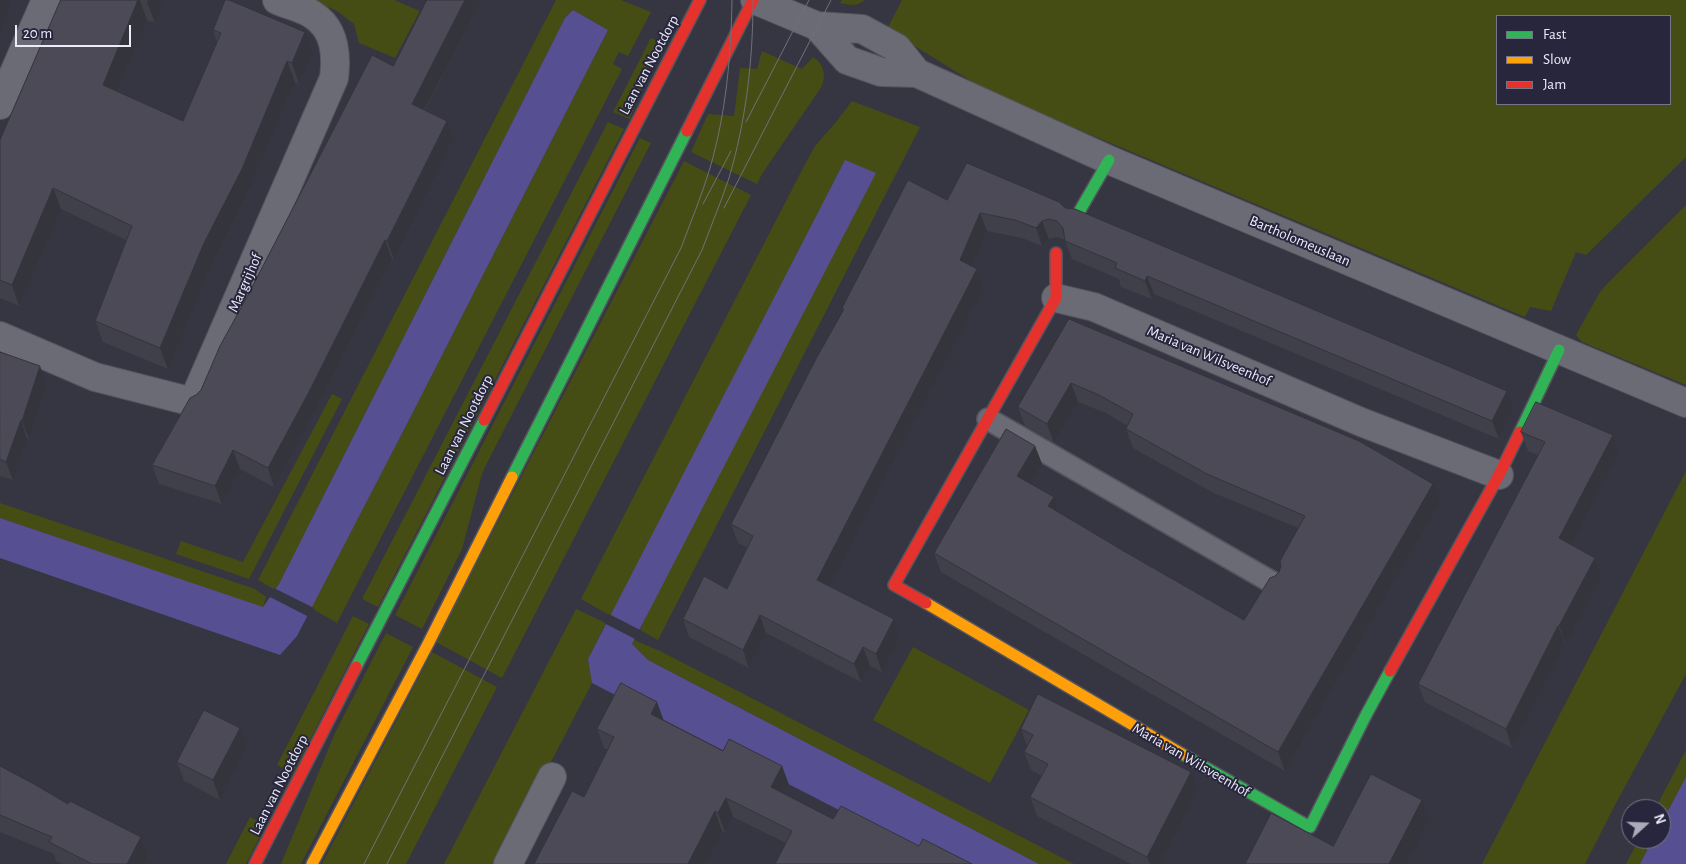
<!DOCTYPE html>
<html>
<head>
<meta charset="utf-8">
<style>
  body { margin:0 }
  #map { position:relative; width:1686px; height:864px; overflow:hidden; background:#363542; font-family:"Alegreya Sans",sans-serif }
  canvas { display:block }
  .legend { position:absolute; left:1496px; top:15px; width:175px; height:90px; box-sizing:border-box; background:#27263c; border:1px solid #757588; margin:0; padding:6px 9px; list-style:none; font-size:15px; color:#ebebfa }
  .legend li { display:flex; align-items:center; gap:10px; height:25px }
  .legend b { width:25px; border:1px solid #757588 }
  .north { position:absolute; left:1621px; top:799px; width:50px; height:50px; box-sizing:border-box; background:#27263c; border:1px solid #757588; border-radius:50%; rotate:70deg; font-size:14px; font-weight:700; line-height:20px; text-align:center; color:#ebebfa }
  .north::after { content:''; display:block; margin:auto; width:18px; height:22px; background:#acabba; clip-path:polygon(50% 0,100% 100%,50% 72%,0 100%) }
  .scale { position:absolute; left:15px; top:25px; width:116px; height:22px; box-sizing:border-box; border:2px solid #ebebfa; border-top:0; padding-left:6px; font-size:15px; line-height:18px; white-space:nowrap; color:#ebebfa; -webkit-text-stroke:4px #27263c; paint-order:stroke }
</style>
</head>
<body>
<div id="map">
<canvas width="1686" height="864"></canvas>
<ul class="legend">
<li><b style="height:6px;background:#30b455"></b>Fast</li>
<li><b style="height:6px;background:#ff9f0a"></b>Slow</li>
<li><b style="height:6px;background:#e5322d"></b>Jam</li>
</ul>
<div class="north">N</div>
<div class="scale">20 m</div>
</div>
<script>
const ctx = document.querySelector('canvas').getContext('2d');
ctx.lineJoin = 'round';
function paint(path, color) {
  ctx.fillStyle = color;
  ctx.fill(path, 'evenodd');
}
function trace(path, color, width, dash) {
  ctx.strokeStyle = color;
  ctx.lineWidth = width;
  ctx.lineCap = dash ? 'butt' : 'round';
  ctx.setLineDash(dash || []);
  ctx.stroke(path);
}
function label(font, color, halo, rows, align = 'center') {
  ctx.font = font + ' "Alegreya Sans",sans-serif';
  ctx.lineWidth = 4;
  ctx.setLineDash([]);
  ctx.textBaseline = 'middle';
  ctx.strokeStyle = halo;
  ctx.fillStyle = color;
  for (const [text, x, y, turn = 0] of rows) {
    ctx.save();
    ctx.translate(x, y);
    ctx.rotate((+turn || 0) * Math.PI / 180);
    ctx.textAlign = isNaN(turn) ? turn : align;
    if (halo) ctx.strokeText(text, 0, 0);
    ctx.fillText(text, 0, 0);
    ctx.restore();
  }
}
const green = new Path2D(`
  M313,0H394L420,11L395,58L359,43L354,24L337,11Z
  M556,0H621L651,12L628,56L619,52L613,64L622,69L337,623L311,608L410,418L608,30L573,10L565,18L279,584L275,590L258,580Z
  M842,0H865C857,7 850,5 840,3Z
  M902,0H1686V157L1586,255L1576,252L1551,311L1530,307L1525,317L989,92L887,29ZM1497,16H1670V104H1497Z
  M651,38L658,41L653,57L630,119L613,112Z
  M762,51L802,69L813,57C824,64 826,74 822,86L762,174L757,184L691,152L708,114L734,116L740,68L757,69Z
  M852,101L920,127L658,640L640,630L845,160L611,616L581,599L803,168L815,146L836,122Z
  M608,122L624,129L378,607L362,599Z
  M640,138L651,143L487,463L482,474L462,549L422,629L395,615Z
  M684,161L751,195L502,678L436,642Z
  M1686,205V385L1582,342L1576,335L1600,292L1607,284Z
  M332,394L342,399L249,579L176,554L181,541L243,562Z
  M1686,471V674L1615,805L1585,864H1482Z
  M0,503L255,589L266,597L263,608L0,518Z
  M576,609L606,623L588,659L592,683L498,864H444Z
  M353,616L369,624L293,773L277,765Z
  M386,633L413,647L301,864H281L335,733Z
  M634,640L660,651L1074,864H1039L648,660L632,644Z
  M913,647L1029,710L990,783L873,720Z
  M432,652L497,687L406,864H322Z
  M1686,750V777L1661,824V809H1655Z
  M250,817L266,825L246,864H226Z
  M1639,839H1653L1640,864H1626Z`);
const water = new Path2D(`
  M573,10L608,30L410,418L297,636L280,655L0,558V518L263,607L279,584L565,18Z
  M845,160L876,173L632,644L648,660L1039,864H944L592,683L588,659Z
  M1686,777V864H1640L1653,839H1661V824Z`);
const pier = new Path2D(`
  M274,588L314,608L309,617L268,596Z
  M609,614L642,631L637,640L604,623Z`);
const lane = new Path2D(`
  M988,419L1275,584`);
const street = new Path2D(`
  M755,0L817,26L862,29L897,48L917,73
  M817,26L847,60L881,72L917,73L1109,160L1686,403
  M0,105L46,0
  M1056,298L1094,307L1361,422L1499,475
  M0,336L95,377L193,402L334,78C337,54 335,29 313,15C303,8 288,5 277,0
  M508,864L552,777`);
const fast = new Path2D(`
  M1079,212L1109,160
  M1520,432L1559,350
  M512,477L687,131
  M356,667L484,420
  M1182,754L1310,827L1366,715L1390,671`);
const slow = new Path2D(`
  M926,603L1182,754
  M312,864L429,642L512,477`);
const jam = new Path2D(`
  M687,131L753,0
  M484,420L700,0
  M926,603L894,585L1056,298V253
  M1390,671L1499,475L1520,432
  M255,864L356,667`);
const tram = new Path2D(`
  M746,122L809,0
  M703,204L731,151
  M724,208L831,0
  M364,864L681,248C691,221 702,195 710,168C726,113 731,57 732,0
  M387,864L702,250C711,226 721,202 729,178C746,120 753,61 753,0`);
const wall = new Path2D(`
  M61,0H165L155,23L147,20L116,91L183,121L217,42L213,30L313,53L299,84L295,82L249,190L212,264L168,369L103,342L95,321L126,240L61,209L19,306L0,298V140Z
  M427,0H482L425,110L453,140L394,260L392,259L316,409L274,487L240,469L222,504L159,484L152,465L201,390L393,66Z
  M947,200L1065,208L1513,409L1499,439L1154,294L1152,299L1121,287L1119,279L1072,259L1065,241L1063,239L1056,237L1049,239L1042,246L1022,238L987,231L972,266L977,269L984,287L830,586L894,619L900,638L882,672L870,666L861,682L766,633L749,668L689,637L683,619L727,589L748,548L738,543L731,524L843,311L842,308Z
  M1069,319L1440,502L1285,771L941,572L934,553L1035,446L1042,464L1030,484L1054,497L1059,513L1127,553L1244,620L1275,576L1279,572L1298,528L1214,493L1133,448L1126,429L1128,426L1106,413L1078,402L1054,443L1025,426L1018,407Z
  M0,352L47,385L29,439H27L13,480L0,476Z
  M1521,432L1613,435L1619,453L1572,545L1595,558L1602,576L1566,645L1565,644L1512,748L1425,702L1418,684L1538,455L1528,451Z
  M664,721L723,751L782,766L789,785L784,794L833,819L972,864L786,843L733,817L725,832L722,831L584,797L608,750L604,748L597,729Z
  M240,728L247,747L220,800L184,781L177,762Z
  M1021,729L1191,772L1198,791L1160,864H1131L1037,816L1030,797L1042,776L1031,770L1024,752L1027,746Z
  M0,766L68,804L141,837L148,856L144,864H62L56,861L54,854L0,832Z`);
const shadedWall = new Path2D(`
  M0,0H12L0,30Z
  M138,0H140L147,20L110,106L103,85Z
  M148,0H165L155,23L147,2Z
  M465,0H482L418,122L412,104Z
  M305,32L313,53L299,84L292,63Z
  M287,61L295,82L249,190L212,264L168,369L160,348L204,243Z
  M447,121L453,140L394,260L387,241Z
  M53,188L61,209L19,306L12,285Z
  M980,213L987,231L967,278L960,260Z
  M1042,221L1049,239L1042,246L1036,228Z
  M385,240L392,259L316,409L274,487L268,468Z
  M977,269L984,287L824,598L817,580Z
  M1147,276L1154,294L1152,299L1145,281Z
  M40,366L47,385L29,439L22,421Z
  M1071,383L1078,402L1054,443L1047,424Z
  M1507,391L1513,409L1499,439L1492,421Z
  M21,420L27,439L13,480L6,462Z
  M1613,435L1619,453L1566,557L1559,538Z
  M1035,446L1042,464L1024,494L1017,476Z
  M233,450L240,469L222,504L215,486Z
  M1433,484L1440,502L1285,771L1278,752Z
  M1054,497L1060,516L1048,506Z
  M1595,558L1602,576L1566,645L1559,626Z
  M760,615L766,633L749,668L743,650Z
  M894,619L900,638L882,672L876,654Z
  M1558,626L1565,644L1512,748L1506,729Z
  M863,647L870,666L861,682L854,664Z
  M657,702L664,721L651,714Z
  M240,728L247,747L220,800L213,780Z
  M782,766L789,785L778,806L771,787Z
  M1191,772L1198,791L1160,864H1150L1147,857Z
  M726,798L733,817L725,832L718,813Z
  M1422,800L1429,819L1406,864H1389Z
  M715,811L722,831L705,864H688Z
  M141,837L148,856L144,864H127Z`);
const building = new Path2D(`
  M61,0H138L103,85L183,121L221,33L213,30L225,0H229L305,32L292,63L287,61L242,169L204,243L160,348L95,321L132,226L53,188L12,285L0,280V140Z
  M427,0H465L412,104L447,121L387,241L385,240L310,390L268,468L233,450L215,486L152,465L190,398L196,395L201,390L220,346L248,295L372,55L393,66Z
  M967,163L1059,202L1065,208L1075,209L1507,391L1492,421L1147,276L1145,281L1115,268L1117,263L1065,241L1063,228L1057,221L1049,219L1042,221L1036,228L1015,220L980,213L960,260L977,269L817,580L894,619L876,654L863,647L854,664L760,615L743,650L683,619L704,576L727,589L753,536L731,524L817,357L844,309L842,308L908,180L947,200Z
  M1069,319L1359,441L1433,484L1278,752L934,553L1006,429L1035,446L1017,476L1054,497L1048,506L1127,553L1244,620L1270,578L1275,576L1279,572L1281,566L1280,561L1305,516L1207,474L1126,429L1133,414L1099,395L1071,383L1047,424L1018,407Z
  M0,352L40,366L22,421L21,420L6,462L0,459Z
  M1536,402L1613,435L1559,538L1595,558L1559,626H1558L1506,729L1418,684L1545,442L1521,432Z
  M621,683L657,702L651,714L723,751L729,739L782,766L771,787L833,819L841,806L919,846L923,839L972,864H775L792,831L726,798L718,813L715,811L688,864H534L572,791L584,797L614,737L597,729Z
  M1038,694L1191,772L1147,857L1030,797L1048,764L1024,752L1033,735L1021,729Z
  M204,710L240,728L213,780L177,762Z
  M0,766L34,784L68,804L70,801L141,837L127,864H92L49,842L52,837L0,815Z
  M1371,774L1422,800L1389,864H1245L1271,813L1333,846Z`);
const streetNames = [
  ["Laan van Nootdorp",649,65,-62],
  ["Bartholomeuslaan",1300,241,23],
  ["Margrijhof",245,283,-66],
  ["Maria van Wilsveenhof",1209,356,23],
  ["Laan van Nootdorp",464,425,-63],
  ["Maria van Wilsveenhof",1191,760,30],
  ["Laan van Nootdorp",279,785,-63]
];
paint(green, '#464d14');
paint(water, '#565093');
paint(pier, '#363542');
trace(lane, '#54545f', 24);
trace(street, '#54545f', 30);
trace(fast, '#54545f', 14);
trace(slow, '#54545f', 14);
trace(jam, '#54545f', 14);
trace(lane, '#6b6b75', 21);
trace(street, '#6b6b75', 28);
trace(fast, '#30b455', 11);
trace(slow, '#ff9f0a', 11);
trace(jam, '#e5322d', 11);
trace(tram, '#707079', 1);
paint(wall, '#40404a');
paint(shadedWall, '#34343c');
paint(building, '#4b4a56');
trace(building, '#34343c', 1);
label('15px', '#ebebfa', '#27263c', streetNames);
</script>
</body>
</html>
